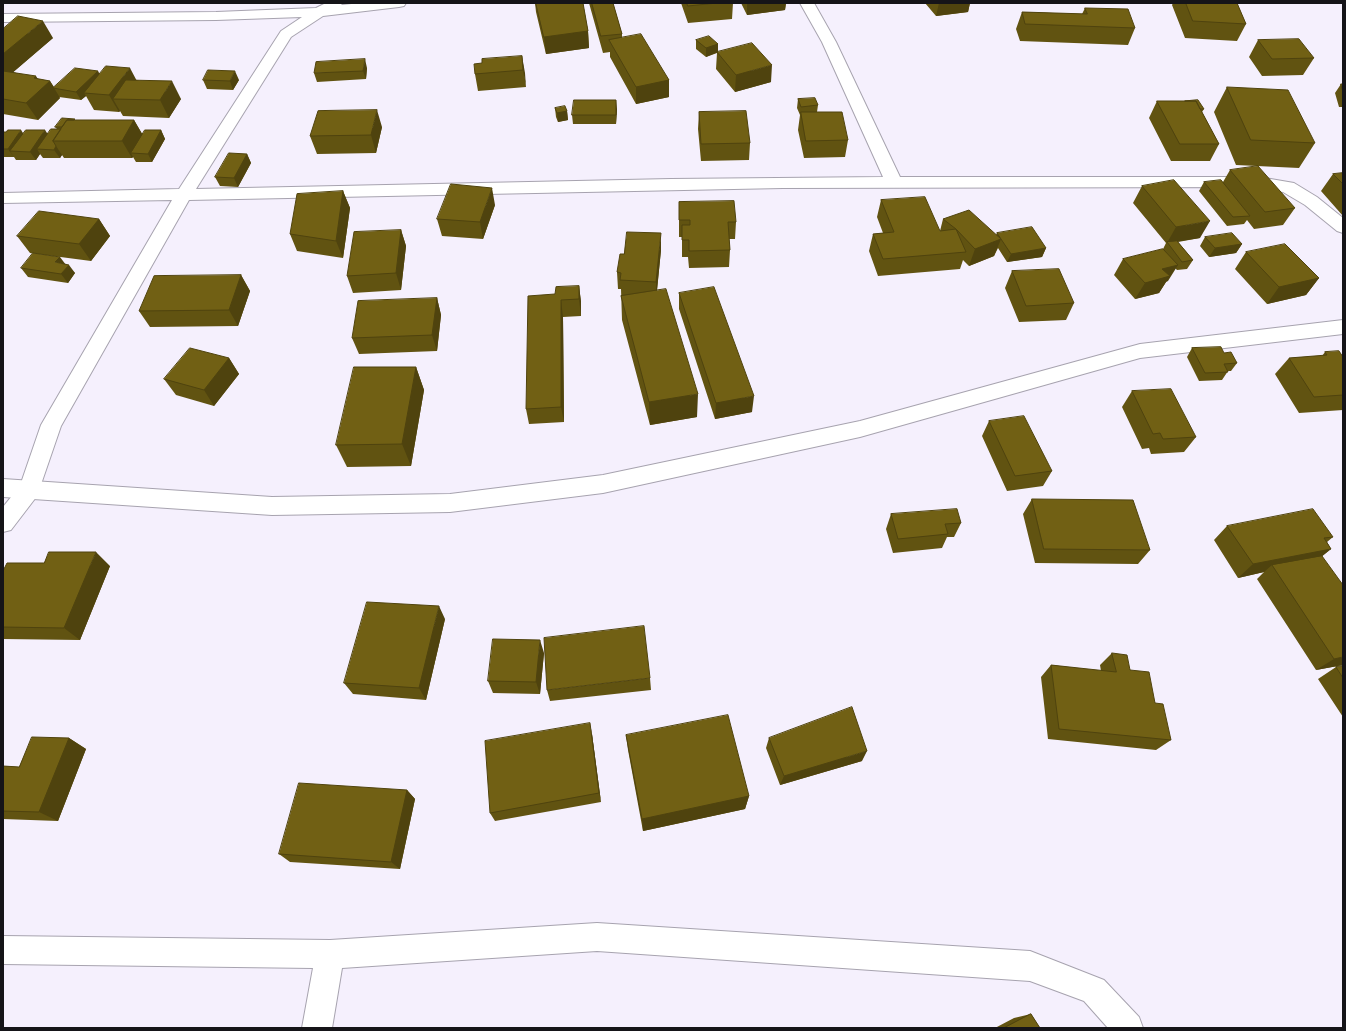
<!DOCTYPE html>
<html>
<head>
<meta charset="utf-8">
<style>
  body { margin:0 }
  #map { position:relative; width:1346px; height:1031px; overflow:hidden; background:#f5f0fd; font-family:"Noto Sans",sans-serif }
  canvas { display:block }
  .frame { position:absolute; inset:0; border:4px solid #151418; pointer-events:none }
</style>
</head>
<body>
<div id="map">
<canvas width="1346" height="1031"></canvas>
<div class="frame"></div>
</div>
<script>
const ctx = document.querySelector('canvas').getContext('2d');
ctx.lineJoin = 'round';
function trace(path, color, width, dash) {
  ctx.strokeStyle = color;
  ctx.lineWidth = width;
  ctx.lineCap = dash ? 'butt' : 'round';
  ctx.setLineDash(dash || []);
  ctx.stroke(path);
}
function paint(path, color) {
  ctx.fillStyle = color;
  ctx.fill(path, 'evenodd');
}
const minor = new Path2D(`
  M326,3H343L341,5L362,3H406L404,6L399,7L323,16L291,37L196,189L671,179L883,177L822,42L800,3H814L836,42L900,177H1259L1294,183L1317,197L1343,218V233L1337,231L1305,205L1283,192L1259,187L783,188L189,200L61,426L37,496L11,530L3,532V507L20,486L41,425L172,200L3,203V193L179,189L281,31L302,17L216,20L3,22V14L216,12L316,8Z
  M597,923L1030,951L1104,980L1139,1017L1143,1028H1108L1084,1001L1030,981L597,951L342,968L332,1028H302L313,968L3,964V936L330,940Z`);
const tertiary = new Path2D(`
  M1343,320V334L1140,358L860,437L603,493L450,512L272,515L3,497V479L272,497L450,494L603,475L860,421L1140,344Z`);
const wall = new Path2D(`
  M44,3H65L64,4Z
  M535,3H583L588,31L589,48L546,54L536,12Z
  M589,3H613L622,34V38L669,80V97L636,104L610,57V52L603,53Z
  M681,3H733L732,19L688,23Z
  M741,3H786L785,10L747,15Z
  M925,3H970L968,12L936,16Z
  M1173,3H1237L1246,24L1237,41L1185,38L1172,5Z
  M1085,8L1135,28L1128,45L1020,41L1016,29L1022,12L1082,14Z
  M3,29L53,38L13,72L38,79L50,81L54,87L98,71L99,74L137,80L181,99L169,118L123,116L120,111L119,112L94,110L86,96L81,100L59,97L60,98L38,120L3,114Z
  M696,40L718,44V52L771,82L735,92L716,69L717,53L706,57L696,49Z
  M1258,40L1314,58L1303,75L1262,76L1249,57Z
  M522,56L526,87L478,91L475,74L482,63Z
  M367,68L366,79L317,82L314,73Z
  M203,80H239L233,90L207,89Z
  M1341,84H1343V107H1339L1335,93Z
  M1227,87L1315,143L1299,168L1236,165L1214,112Z
  M798,99L818,105L817,112L848,140L845,157L804,158L798,130L800,115L797,108Z
  M1157,101L1204,109L1202,112L1219,144L1210,161H1171L1149,118Z
  M555,108L567,111L568,120L558,122L556,117Z
  M617,109L616,124H573L572,115Z
  M699,112L750,143L749,160L701,161L698,129Z
  M75,119V120H134L142,134L161,130L165,139L152,162H136L133,157L132,158H64L62,155L60,158H43L40,154L36,160H16L14,157H3V132L23,134H48L57,129L55,127Z
  M382,127L376,153L317,154L310,136Z
  M247,154L251,163L238,187L220,186L215,177Z
  M1230,170L1295,208L1283,225L1254,229L1247,220L1244,224L1227,226L1199,191L1204,182H1223Z
  M1343,173V216L1321,191L1333,174Z
  M1142,186L1200,238L1178,242L1193,260L1187,269L1177,270L1175,268L1159,293L1135,299L1114,275L1123,259L1163,249L1166,243L1133,203Z
  M343,191L350,208L343,258L297,251L290,234Z
  M881,200L940,231L943,219L996,235L997,233L1046,248L1042,257L1007,262L998,248L994,256L969,266L963,260L960,269L878,276L869,251L873,234L883,233L877,217Z
  M679,202L736,222L735,239H729L730,250L729,267L689,268L688,257H682V237H679Z
  M495,205L483,239L442,236L437,219Z
  M99,219L110,236L91,261L30,253L17,236Z
  M401,230L406,246L401,290L353,293L347,276Z
  M1205,237L1242,244L1236,253L1209,257L1200,246Z
  M661,250L657,291L697,417L650,425L622,320L621,289H618L617,272L624,254Z
  M1246,252L1319,278L1306,295L1267,304L1235,269Z
  M65,264L75,273L68,283L28,277L21,268Z
  M1012,271L1074,303L1066,320L1019,322L1005,288Z
  M241,275L250,291L238,326L150,327L139,311Z
  M579,286L581,302V316L563,317L564,422L529,424L526,409L555,294Z
  M679,293L752,412L715,419L679,309Z
  M437,298L441,315L437,351L359,354L352,338Z
  M1192,348L1224,353L1237,363L1231,371H1228L1222,380L1199,381L1187,357Z
  M1325,352L1343,357V410L1299,413L1275,374L1289,358L1322,356Z
  M229,358L239,374L214,406L176,395L164,379Z
  M416,367L424,390L411,466L347,467L336,445Z
  M1132,391L1196,437L1184,452L1151,454L1149,448L1142,449L1122,407Z
  M989,421L1052,471L1043,486L1007,491L982,436Z
  M1032,499L1150,550L1138,564L1035,563L1023,514Z
  M891,514L961,523L954,537H947L942,548L893,553L886,529Z
  M1227,526L1333,537L1327,542L1331,549L1322,556L1343,665L1316,670L1257,579L1264,572L1238,578L1214,540Z
  M44,563L110,566L80,640L3,639V571Z
  M445,619L426,700L353,694L344,683Z
  M544,653L540,694L493,693L488,681Z
  M1112,653L1130,670L1155,703L1171,740L1156,750L1048,739L1041,677L1051,665L1101,671L1100,665Z
  M1343,666V717L1318,679L1336,667Z
  M650,678L651,690L550,701L547,690Z
  M592,734L601,802L495,821L490,813Z
  M626,735L749,796L745,809L643,831L628,750Z
  M69,738L86,749L58,821L3,819V766L19,767Z
  M769,738L862,761L780,785L766,748Z
  M407,790L415,799L400,869L290,862L279,854Z
  M1031,1014L1040,1028H995L1014,1018Z`);
const shadedWall = new Path2D(`
  M747,3H786L785,10L747,15Z
  M939,3H970L968,12L936,16Z
  M43,21L53,38L3,81V54Z
  M588,31L589,48L546,54L544,37Z
  M718,44V52L706,57V48Z
  M522,56L525,73L526,87L523,70Z
  M365,59L367,68L366,79L363,71Z
  M772,65L771,82L735,92L736,75Z
  M130,68L139,85L113,99L120,111L119,112L109,95Z
  M98,71L102,80L84,93L86,96L81,100L76,92Z
  M235,71L239,80L233,90L230,81Z
  M36,76L43,87L50,81L60,98L38,120L26,103L34,78Z
  M669,80V97L636,104V87Z
  M172,81L181,99L169,118L160,100Z
  M616,100L617,109L616,124Z
  M377,110L382,127L376,153L371,135Z
  M567,111L568,120L558,122L557,113Z
  M134,120L144,137L131,153L133,157L132,158L122,141Z
  M21,130L27,139L10,151L14,157L8,149Z
  M45,130L51,139L37,149L40,154L36,160L30,152Z
  M161,130L165,139L152,162L148,154Z
  M56,146L62,155L60,158L54,150Z
  M247,154L251,163L238,187L234,178Z
  M492,188L495,205L483,239L480,222Z
  M343,191L350,208L343,258L336,241Z
  M99,219L110,236L91,261L79,244Z
  M1210,221L1200,238L1168,243H1167L1176,227Z
  M401,230L406,246L401,290L396,273Z
  M661,233V250L656,299V282Z
  M1001,239L994,256L969,266L975,249Z
  M1242,244L1236,253L1209,257L1215,248Z
  M1046,248L1042,257L1007,262L1011,254Z
  M60,257L66,265L55,262Z
  M69,265L75,273L68,283L61,274Z
  M1178,265L1168,281L1166,282L1159,293L1135,299L1145,283L1162,269Z
  M241,275L250,291L238,326L229,310Z
  M1319,278L1306,295L1267,304L1279,287Z
  M579,286L581,302V316L579,299Z
  M437,298L441,315L437,351L432,335Z
  M561,300L563,317L564,422L561,407Z
  M229,358L239,374L214,406L204,390Z
  M416,367L424,390L411,466L402,444Z
  M698,394L697,417L650,425L649,402Z
  M754,396L752,412L715,419L716,403Z
  M1331,549L1315,562L1272,565L1264,572L1238,578L1253,564Z
  M96,552L110,566L80,640L64,628Z
  M439,606L445,619L426,700L419,688Z
  M540,640L544,653L540,694L536,682Z
  M1343,657V665L1316,670L1334,659Z
  M590,723L592,734L601,802L599,793Z
  M69,738L86,749L58,821L39,812Z
  M867,751L862,761L780,785L784,776Z
  M407,790L415,799L400,869L391,862Z
  M749,796L745,809L643,831L642,819Z`);
const building = new Path2D(`
  M536,3H583L588,31L544,37Z
  M592,3H613L622,34L601,36Z
  M687,3H717L688,6Z
  M1186,3H1237L1246,24L1193,21Z
  M1085,8L1128,9L1135,28L1025,24L1022,12L1087,14Z
  M18,16L43,21L3,54V29Z
  M641,34L669,80L636,87L609,40Z
  M709,36L718,44L706,48L696,40Z
  M1299,39L1314,58L1272,59L1258,40Z
  M752,43L772,65L736,75L717,52Z
  M522,56L523,70L475,74L474,64L482,63V59Z
  M365,59L363,71L314,73L316,62Z
  M106,66L130,68L109,95L84,93Z
  M75,68L98,71L76,92L53,88Z
  M208,70L235,71L230,81L203,80Z
  M3,71L36,76L34,78L50,81L26,103L3,99Z
  M126,80L172,81L160,100L113,99Z
  M1341,84H1343V92Z
  M1227,87L1288,90L1315,143L1251,140Z
  M815,98L818,105L801,107L798,99Z
  M574,100H616V115H572Z
  M1198,100L1204,109H1200L1196,101H1185Z
  M1157,101H1196L1219,144H1180Z
  M565,106L567,111L557,113L555,108Z
  M377,110L371,135L310,136L318,111Z
  M746,111L750,143L701,144L699,112Z
  M801,112H842L848,140L806,141Z
  M62,118L75,119L74,120H67L62,127H55Z
  M67,120H134L122,141H53Z
  M51,129H61L53,141L56,146L54,150L37,149Z
  M8,130H21L8,149H3V132H6Z
  M26,130H45L30,152L10,151Z
  M145,130H161L148,154L131,153Z
  M229,153L247,154L234,178L215,177Z
  M1258,166L1295,208L1265,212L1230,170Z
  M1343,173V184L1333,174Z
  M1174,180L1210,221L1176,227L1142,186Z
  M1221,180L1250,216L1233,217L1204,182Z
  M451,184L492,188L480,222L437,219Z
  M343,191L336,241L290,234L297,194Z
  M925,197L940,231L956,229L943,219L969,210L1001,239L975,249L956,229L966,252L883,259L873,234L894,232L881,200Z
  M734,201L736,222H728L730,250L689,251V240H682V225H690V220H679V202Z
  M39,211L99,219L79,244L17,236Z
  M1032,227L1046,248L1011,254L997,233Z
  M401,230L396,273L347,276L354,232Z
  M627,232L661,233L656,282L620,280L621,273L617,272L620,254H624Z
  M1232,233L1242,244L1215,248L1205,237Z
  M1177,241L1193,260L1182,262L1167,242Z
  M1285,244L1319,278L1279,287L1246,252Z
  M1163,249L1178,265L1162,269L1170,276L1145,283L1123,259Z
  M33,253L60,257L55,262L69,265L61,274L21,268Z
  M1059,269L1074,303L1026,306L1012,271Z
  M241,275L229,310L139,311L154,276Z
  M579,286V299L561,300V407L526,409L528,296L555,294L556,287Z
  M714,287L754,396L716,403L679,293Z
  M666,289L698,394L649,402L621,296Z
  M437,298L432,335L352,338L358,301Z
  M1221,347L1224,353L1231,352L1237,363L1224,364L1228,372L1205,373L1192,348Z
  M190,348L229,358L204,390L164,379Z
  M1339,351L1343,357V395L1314,397L1289,358L1327,355L1325,352Z
  M354,367H416L402,444L336,445Z
  M1171,389L1196,437L1163,439L1160,433L1153,434L1132,391Z
  M1024,416L1052,471L1015,476L989,421Z
  M1032,499L1133,500L1150,550L1044,549Z
  M957,509L961,523L945,524L948,534L898,539L891,514Z
  M1313,509L1333,537L1324,538L1331,549L1253,564L1227,526Z
  M49,552H96L64,628L3,627V571L7,563H44Z
  M1322,556L1343,585V657L1334,659L1272,565Z
  M367,602L439,606L419,688L344,683Z
  M644,626L650,678L547,690L544,638Z
  M493,639L540,640L536,682L488,681Z
  M1112,653L1127,655L1130,670L1149,672L1155,703L1163,704L1171,740L1059,729L1051,665L1116,672Z
  M1343,666V678L1336,667Z
  M852,707L867,751L784,776L769,738Z
  M728,715L749,796L642,819L626,735Z
  M590,723L599,793L490,813L485,741Z
  M32,737L69,738L39,812L3,811V766L19,767Z
  M299,783L407,790L391,862L279,854Z
  M1031,1014L1040,1028H1004Z`);
trace(minor, '#a7a3af', 2);
trace(tertiary, '#a7a3af', 2);
paint(minor, '#fff');
paint(tertiary, '#fff');
paint(wall, '#615311');
paint(shadedWall, '#4f430e');
paint(building, '#716014');
trace(building, '#4f430e', 1);
</script>
</body>
</html>
